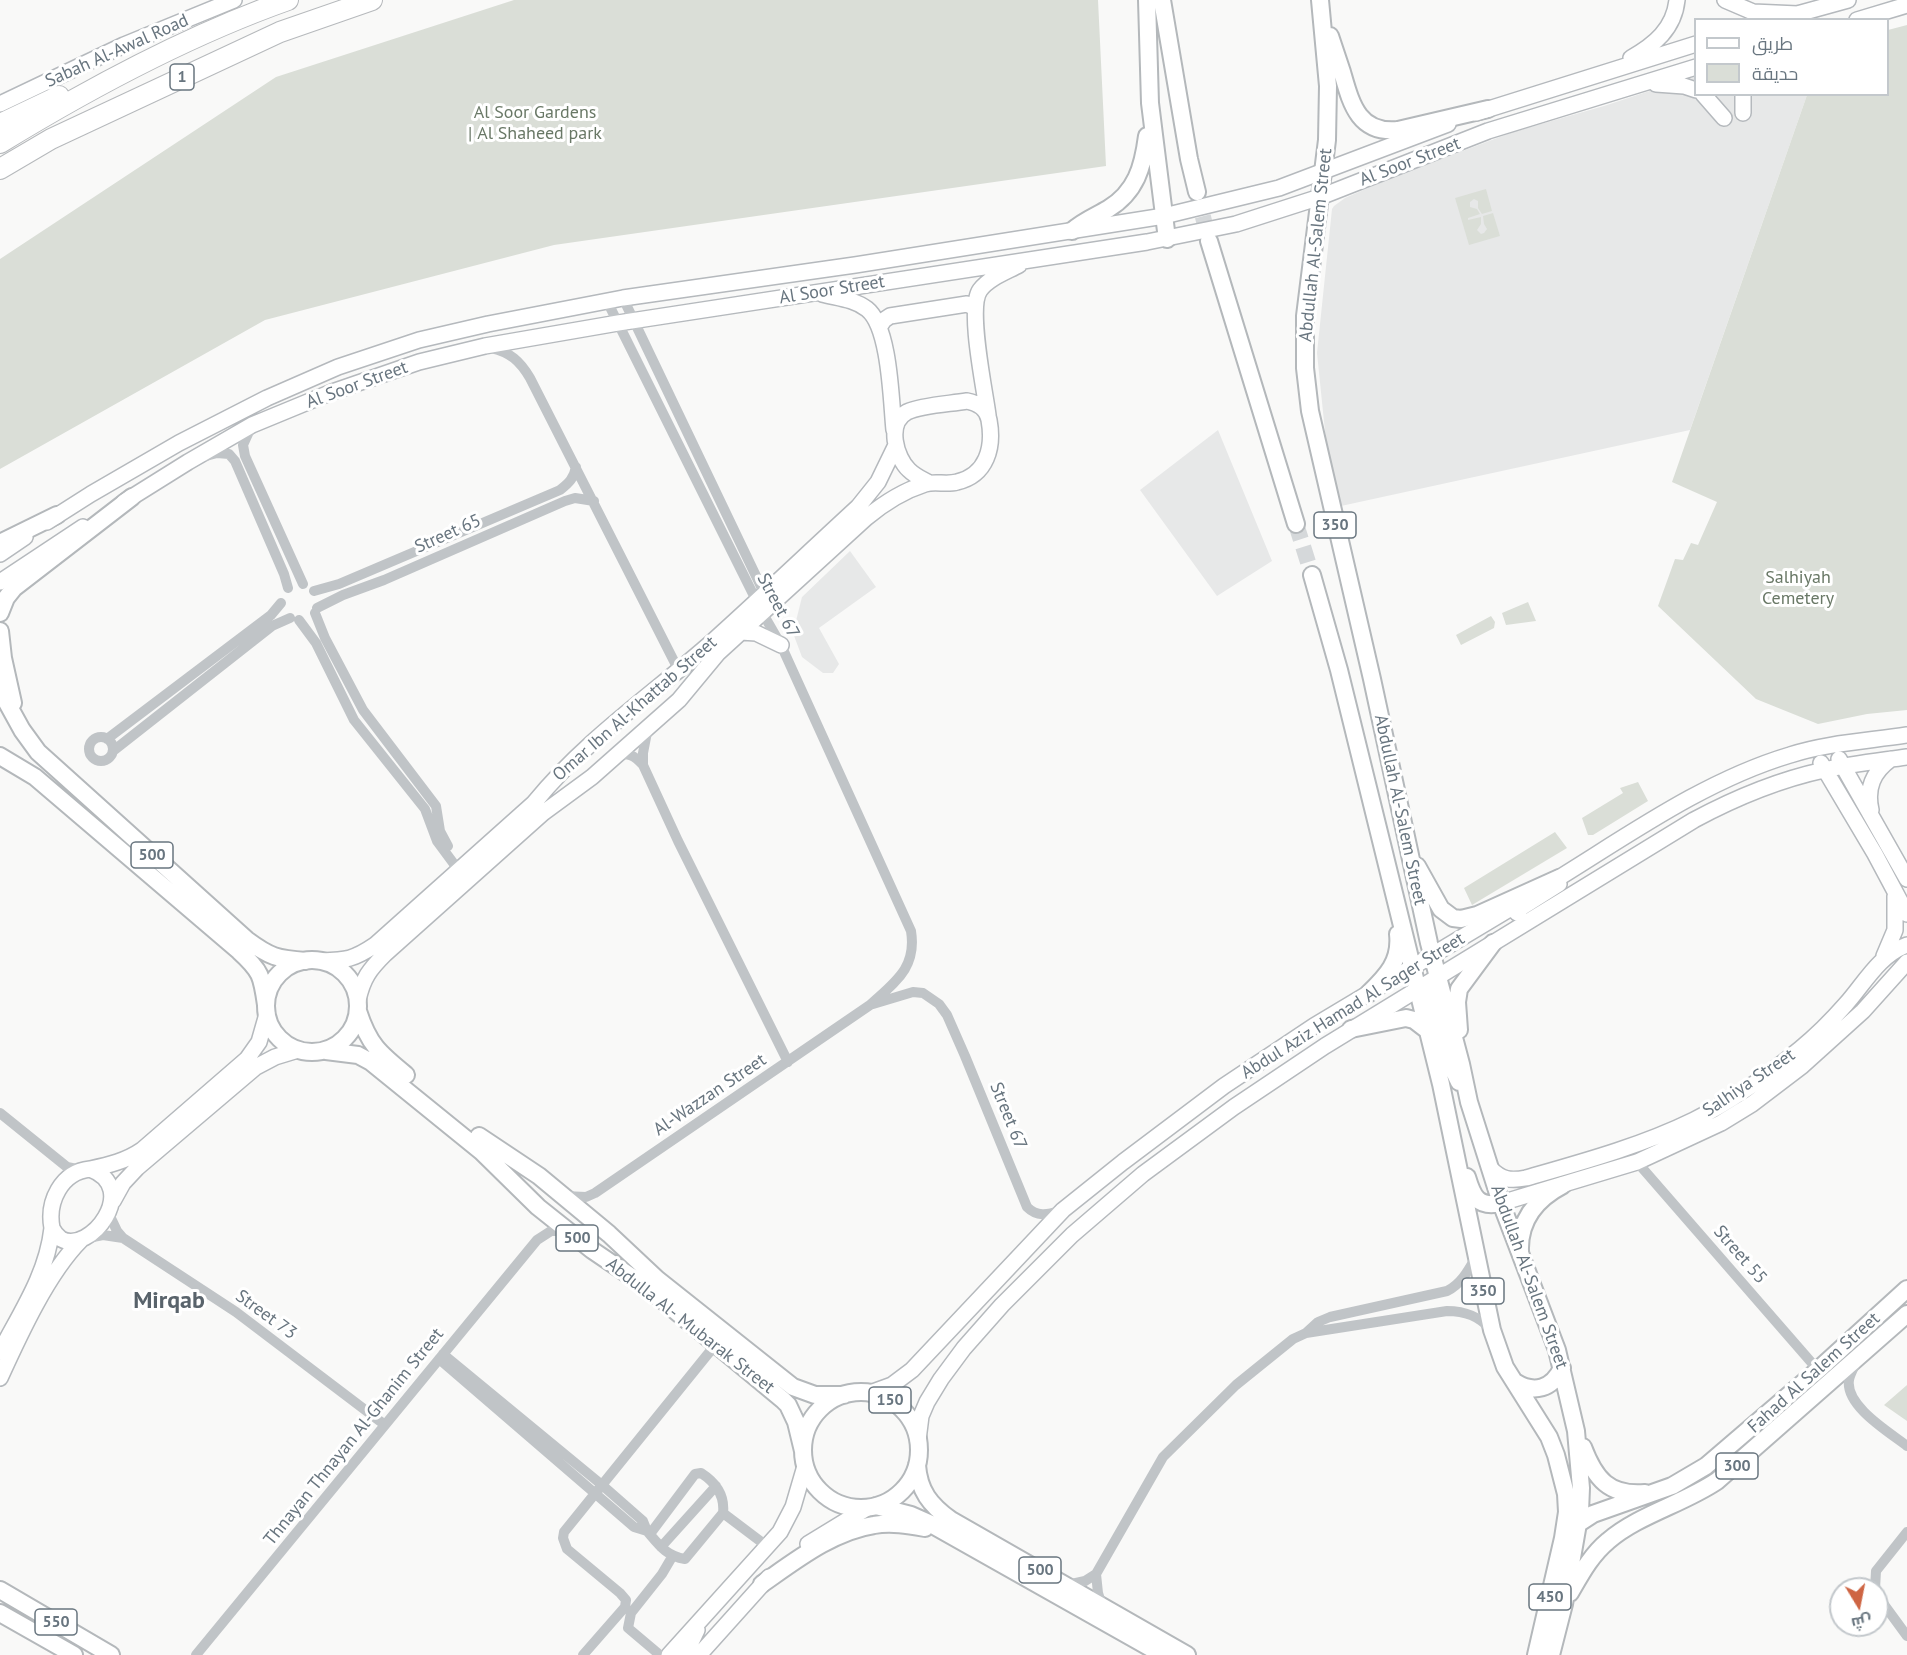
<!DOCTYPE html>
<html>
<head>
<meta charset="utf-8">
<style>
  body { margin:0 }
  #map { position:relative; width:1907px; height:1655px; overflow:hidden; background:#f9f9f8; font-family:"PT Sans",Cairo,sans-serif }
  canvas { display:block }
  .legend { position:absolute; left:1694px; top:18px; width:195px; height:78px; box-sizing:border-box; background:#fff; border:2px solid #c3c8cc; margin:0; padding:8px 10px; list-style:none; font-size:18px; color:#68757f }
  .legend li { display:flex; align-items:center; gap:12px; height:30px }
  .legend b { width:30px; border:2px solid #c3c8cc }
  .north { position:absolute; left:1829px; top:1577px; width:60px; height:60px; box-sizing:border-box; background:#fff; border:2px solid #c3c8cc; border-radius:50%; rotate:170deg; font-size:16px; font-weight:700; line-height:24px; text-align:center; color:#68757f }
  .north::after { content:''; display:block; margin:auto; width:21px; height:27px; background:#ce6543; clip-path:polygon(50% 0,100% 100%,50% 72%,0 100%) }
</style>
</head>
<body>
<div id="map">
<canvas width="1907" height="1655"></canvas>
<ul class="legend">
<li><b style="height:8px;background:#fff"></b>طريق</li>
<li><b style="height:16px;background:#daded7"></b>حديقة</li>
</ul>
<div class="north">ش</div>
</div>
<script>
const ctx = document.querySelector('canvas').getContext('2d');
ctx.lineJoin = 'round';
function paint(path, color) {
  ctx.fillStyle = color;
  ctx.fill(path, 'evenodd');
}
function trace(path, color, width, dash) {
  ctx.strokeStyle = color;
  ctx.lineWidth = width;
  ctx.lineCap = dash ? 'butt' : 'round';
  ctx.setLineDash(dash || []);
  ctx.stroke(path);
}
function label(font, color, halo, rows, align = 'center') {
  ctx.font = font + ' "PT Sans",sans-serif';
  ctx.lineWidth = 6;
  ctx.setLineDash([]);
  ctx.textBaseline = 'middle';
  ctx.strokeStyle = halo;
  ctx.fillStyle = color;
  for (const [text, x, y, turn = 0] of rows) {
    ctx.save();
    ctx.translate(x, y);
    ctx.rotate((+turn || 0) * Math.PI / 180);
    ctx.textAlign = isNaN(turn) ? turn : align;
    if (halo) ctx.strokeText(text, 0, 0);
    ctx.fillText(text, 0, 0);
    ctx.restore();
  }
}
const built = new Path2D(`
  M1695,76L1696,94L1807,95L1690,430L1341,506L1327,451L1317,353L1332,209L1334,206L1345,198L1391,178L1513,132L1604,106Z
  M1218,430L1272,561L1217,596L1140,490Z
  M850,551L876,587L819,628L839,664L833,673H823L802,657L793,633L802,597Z`);
const green = new Path2D(`
  M514,0H1098L1106,166L554,245L265,320L0,469V259L276,77Z
  M1907,25V710L1867,714L1818,724L1756,699L1658,606L1675,559L1683,560L1691,543L1698,545L1717,502L1672,482L1807,95L1888,94V30Z
  M1486,189L1492,211L1482,214L1478,208V201L1474,199L1470,202V207L1477,209L1480,214L1468,218V220L1481,217V224L1477,230L1481,234L1484,233L1487,229L1484,224L1483,216L1493,213L1500,236L1469,245L1455,198Z
  M1528,602L1536,621L1506,625L1502,613Z
  M1491,616L1495,622L1494,628L1461,645L1456,635Z
  M1638,782L1648,801L1593,835H1588L1582,818L1623,793L1620,788Z
  M1555,832L1567,848L1472,905L1464,888Z
  M1907,1385V1421L1884,1405Z`);
const primaryTunnel = new Path2D(`
  M1197,193L1209,241
  M1296,524L1312,575`);
const street = new Path2D(`
  M623,298L767,599
  M491,348C510,352 520,361 530,378L678,669
  M252,425L243,445L245,456L303,584
  M206,456L217,453L229,454L235,461L284,574L288,588
  M314,591L339,584L560,490C569,483 574,478 576,467
  M317,608L343,595L384,580L565,501L575,498L594,501
  M315,613L325,638L363,710L436,806L440,831L448,846
  M299,620L316,643L354,720L425,809L437,841L454,864L455,873
  M89 749a12 12 0 1 1 24 0a12 12 0 1 1-24 0Z
  M107,739L271,615L281,603
  M113,751L272,626L290,618
  M615,756C628,752 634,755 643,765L678,841L788,1062
  M643,765V753L648,727
  M873,1004L913,992L923,993L939,1004L947,1015L965,1056L1027,1207C1037,1217 1047,1215 1060,1211
  M0,1113L67,1167L82,1170
  M1637,1162L1818,1370
  M564,1196L586,1197L595,1193L870,1005C895,982 917,968 911,931L781,645L762,612L607,301
  M108,1212L117,1231L123,1238L236,1312L385,1425
  M88,1238L103,1235L123,1238
  M1306,1333L1318,1322L1330,1317L1447,1291C1461,1284 1468,1271 1476,1257
  M439,1359L634,1527L647,1531L643,1521L602,1485L443,1354
  M1856,1362C1854,1368 1850,1374 1849,1380C1845,1406 1889,1432 1907,1446
  M723,1513L768,1547
  M647,1531C659,1545 666,1556 685,1559L723,1513C725,1495 715,1482 701,1473L695,1474L650,1534
  M661,1547L716,1486
  M1067,1585L1085,1581L1096,1574
  M1875,1589L1876,1571L1907,1532
  M1877,1595L1907,1636
  M1102,1606L1098,1593L1096,1574L1163,1457L1236,1385L1293,1339L1306,1333L1447,1311C1465,1311 1479,1316 1491,1330
  M196,1655L537,1240L551,1231H567
  M583,1655L625,1607L626,1600L620,1593L567,1549L563,1538L564,1532L716,1344
  M660,1655L628,1628L631,1613L662,1574L672,1557`);
const secondary = new Path2D(`
  M1725,0L1753,12L1798,14
  M1790,16L1848,0
  M1857,20L1907,5
  M1631,58C1654,45 1674,29 1677,0
  M1656,84L1684,86L1696,90
  M1703,94L1724,118
  M1743,94V113
  M0,104L124,45L234,0
  M1476,113L1696,44
  M822,294C837,298 854,299 867,309C890,327 891,401 894,430
  M880,326L884,320L890,316L967,304L975,308
  M988,415C985,391 967,308 980,290C989,278 1006,272 1019,265
  M124,502L188,462L252,425L332,392L419,362L485,346L618,323L1147,242L1236,224L1320,197L1488,131L1696,67
  M47,522L91,494L179,443L267,398L338,367L419,340L488,324L623,298L855,265L1164,216L1279,188L1448,124
  M0,554L25,537
  M0,582L83,527
  M741,632L756,633L781,645
  M1839,759L1907,879
  M1821,763L1875,854L1907,914
  M1871,810C1866,788 1873,772 1891,759
  M1549,884C1626,837 1703,781 1790,755C1827,743 1868,741 1907,735
  M1517,913L1521,908L1559,884
  M1884,956L1895,930V896
  M320,961C346,960 353,960 375,945L534,803C585,740 653,694 713,641C762,597 809,552 858,507L878,482L896,445
  M358,1000C363,978 369,970 385,954L543,813L592,777L679,700L718,653L866,518C884,503 903,491 925,484C935,481 947,485 957,482C987,475 994,447 989,420C987,409 978,403 967,401C949,404 922,405 907,412C886,423 896,458 909,470C915,476 922,479 929,483
  M1490,1168C1502,1180 1510,1181 1526,1178C1582,1162 1641,1146 1694,1120C1732,1101 1767,1076 1800,1049C1816,1036 1832,1020 1846,1004C1864,984 1879,955 1907,945
  M90,1169C109,1165 126,1161 142,1150L247,1059L259,1042L267,1014
  M90,1169C141,1188 90,1255 61,1239C57,1236 54,1232 52,1228C47,1202 61,1172 90,1169Z
  M113,1201L123,1183L137,1168L256,1067L275,1057L298,1050
  M1501,1203L1637,1162L1721,1123L1752,1104L1802,1066L1863,1011L1907,962
  M0,1352C21,1312 47,1274 52,1228
  M0,1378C20,1334 48,1273 81,1240
  M870,1393L892,1385L912,1370L1063,1210L1123,1162L1224,1086L1314,1026L1521,902
  M918,1440L921,1416L927,1402L941,1379L964,1348L1002,1305L1072,1235L1143,1174L1234,1107L1325,1046L1694,820C1735,798 1778,780 1824,770C1851,764 1879,761 1907,757
  M808,1544L867,1508
  M669,1655L780,1532L793,1507L805,1466
  M685,1655L697,1630
  M699,1655L769,1577`);
const primary = new Path2D(`
  M1147,0L1150,103L1167,239
  M1162,0L1189,159L1197,192
  M1320,0L1328,86L1327,140L1305,316V368L1310,411L1372,679L1429,943L1461,1064L1469,1102L1501,1203L1557,1350L1576,1431L1581,1488L1580,1512L1564,1604L1551,1655
  M1330,36C1334,48 1338,60 1342,72C1351,103 1358,134 1398,130L1488,109
  M1072,231C1083,221 1096,216 1108,209C1136,192 1143,167 1147,136
  M1209,241L1296,524
  M0,543L57,515
  M1312,575L1339,670L1441,1084L1492,1330L1505,1367L1549,1437L1556,1455L1566,1494L1567,1512L1563,1538L1536,1655
  M0,613L6,598L14,588L132,497
  M0,631L3,658L13,703
  M0,690L22,730L38,752L247,940C270,957 277,959 306,961
  M0,756L35,777L239,951C261,971 262,976 266,1005
  M1417,866L1441,909L1453,918L1461,919L1477,915L1559,878
  M266 1006a46 46 0 1 1 92 0a46 46 0 1 1-92 0Z
  M1429,990L1449,1061L1459,1082
  M1368,994C1387,976 1401,961 1398,934
  M358,1011C369,1045 379,1053 406,1075
  M1351,1029L1406,1018L1414,1020L1427,1030
  M1459,1030L1457,1002L1459,989L1493,943
  M326,1051L358,1055L371,1062L482,1152L538,1207L592,1250L648,1288L783,1400L788,1405L796,1422L803,1451
  M479,1136L539,1176L609,1234L657,1279L793,1387L815,1395H844
  M1467,1177C1473,1197 1478,1208 1501,1203
  M1520,1251C1519,1220 1536,1199 1563,1185
  M1515,1382C1534,1394 1552,1389 1562,1368
  M803 1450a58 58 0 1 1 116 0a58 58 0 1 1-116 0Z
  M1583,1447C1595,1479 1609,1496 1645,1493
  M917,1465C919,1491 930,1505 951,1520L1187,1655
  M876,1506L911,1515L929,1523L1163,1655
  M1573,1527L1593,1514L1672,1486L1706,1466L1818,1370L1907,1289
  M762,1584C795,1561 833,1531 874,1525C891,1522 908,1525 925,1528
  M0,1590L111,1655
  M1570,1593C1581,1574 1591,1555 1608,1541C1638,1515 1683,1504 1717,1481L1907,1314
  M0,1613L74,1655`);
const highway = new Path2D(`
  M0,124L59,96
  M0,143C90,88 189,35 288,0
  M0,169L51,139L280,32L372,0`);
const shields = [
  [182,77,24],
  [1335,525,42],
  [152,855,42],
  [577,1238,42],
  [1483,1291,42],
  [890,1400,42],
  [1737,1466,42],
  [1040,1570,42],
  [1550,1597,42],
  [56,1622,42]
];
const shieldNames = [
  ["1",182,77],
  ["350",1335,525],
  ["500",152,855],
  ["500",577,1238],
  ["350",1483,1291],
  ["150",890,1400],
  ["300",1737,1466],
  ["500",1040,1570],
  ["450",1550,1597],
  ["550",56,1622]
];
const streetNames = [
  ["Sabah Al-Awal Road",117,51,-24],
  ["Al Soor Street",1410,162,-21],
  ["Abdullah Al-Salem Street",1316,245,-84],
  ["Al Soor Street",832,290,-9],
  ["Al Soor Street",357,385,-20],
  ["Street 65",448,534,-24],
  ["Street 67",778,606,62],
  ["Omar Ibn Al-Khattab Street",635,709,-41],
  ["Abdullah Al-Salem Street",1400,810,78],
  ["Abdul Aziz Hamad Al Sager Street",1353,1006,-32],
  ["Salhiya Street",1749,1083,-34],
  ["Al-Wazzan Street",710,1095,-34],
  ["Street 67",1008,1116,68],
  ["Street 55",1740,1255,49],
  ["Abdullah Al-Salem Street",1529,1277,70],
  ["Street 73",266,1315,36],
  ["Abdulla Al- Mubarak Street",690,1326,38],
  ["Fahad Al Salem Street",1814,1373,-42],
  ["Thnayan Thnayan Al-Ghanim Street",354,1437,-51]
];
const parkNames = [
  ["Al Soor Gardens",535,113],
  ["| Al Shaheed park",535,134],
  ["Salhiyah",1798,578],
  ["Cemetery",1798,599]
];
const districtNames = [
  ["Mirqab",169,1301]
];
paint(built, '#e7e8e8');
paint(green, '#daded7');
trace(primaryTunnel, '#d5d8da', 16, [16, 8]);
trace(secondary, '#b5b9bd', 18);
trace(primary, '#b4b8bb', 20);
trace(highway, '#b6b9bc', 22);
trace(street, '#c0c4c7', 10);
trace(secondary, '#fff', 15);
trace(primary, '#fff', 16);
trace(highway, '#fff', 20);
for (const [x, y, w] of shields) {
  const box = new Path2D();
  box.roundRect(x - w / 2, y - 13, w, 26, 4.5);
  ctx.fillStyle = '#fff';
  ctx.fill(box);
  trace(box, '#68757f', 1.5);
}
label('bold 16px', '#68757f', null, shieldNames);
label('18px', '#68757f', '#fff', streetNames);
label('18px', '#697866', '#fff', parkNames);
label('bold 24px', '#59636b', '#fff', districtNames);
</script>
</body>
</html>
